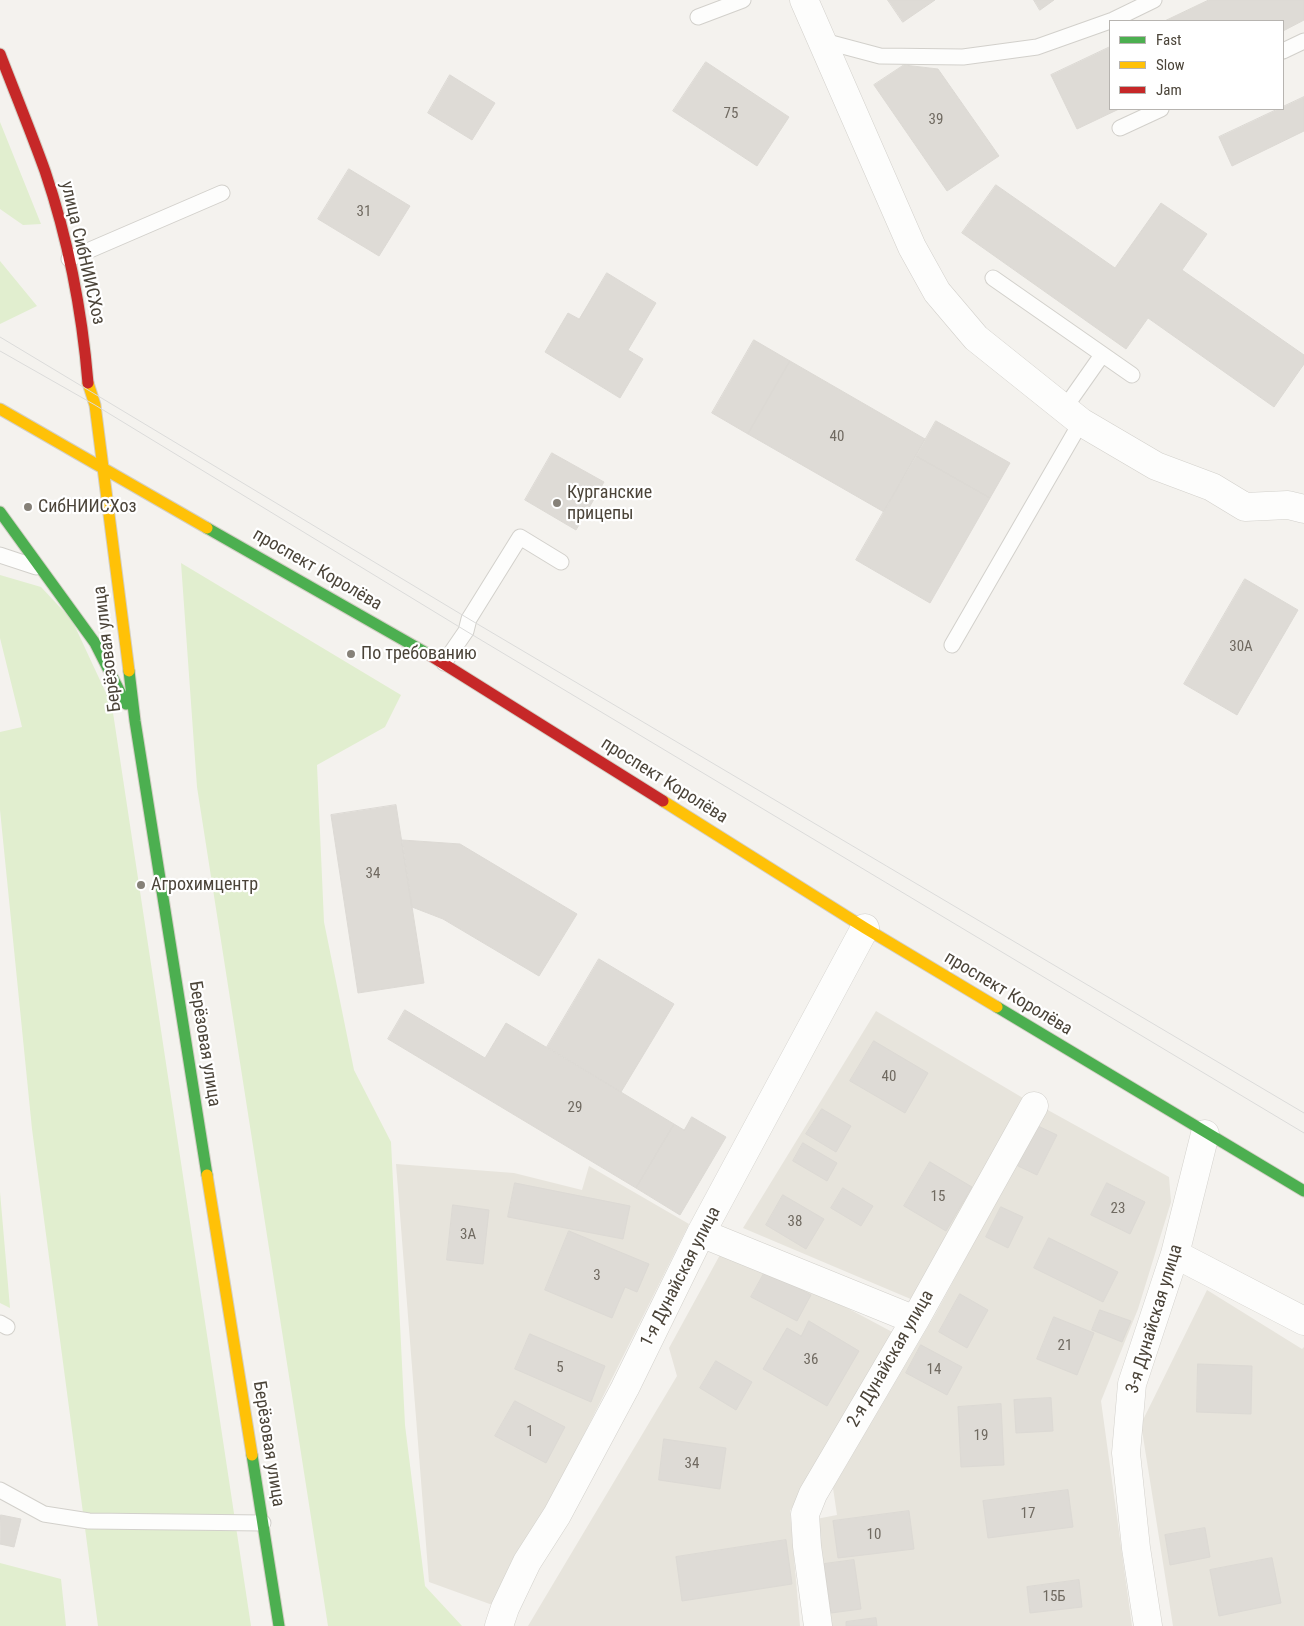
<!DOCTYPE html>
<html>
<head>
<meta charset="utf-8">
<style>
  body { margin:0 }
  #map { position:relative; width:1304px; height:1626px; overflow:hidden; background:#f4f2ee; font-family:"Roboto Condensed",sans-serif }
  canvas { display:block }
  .legend { position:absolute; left:1109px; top:20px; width:175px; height:90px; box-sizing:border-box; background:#fff; border:1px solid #b7b4b0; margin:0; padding:6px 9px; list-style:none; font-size:15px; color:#4b4439 }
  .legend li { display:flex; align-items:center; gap:10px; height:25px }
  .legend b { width:25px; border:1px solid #b7b4b0 }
</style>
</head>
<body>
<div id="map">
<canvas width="1304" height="1626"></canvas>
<ul class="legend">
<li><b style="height:6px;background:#4caf50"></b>Fast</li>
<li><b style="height:6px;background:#ffc107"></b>Slow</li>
<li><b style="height:6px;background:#c62828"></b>Jam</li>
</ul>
</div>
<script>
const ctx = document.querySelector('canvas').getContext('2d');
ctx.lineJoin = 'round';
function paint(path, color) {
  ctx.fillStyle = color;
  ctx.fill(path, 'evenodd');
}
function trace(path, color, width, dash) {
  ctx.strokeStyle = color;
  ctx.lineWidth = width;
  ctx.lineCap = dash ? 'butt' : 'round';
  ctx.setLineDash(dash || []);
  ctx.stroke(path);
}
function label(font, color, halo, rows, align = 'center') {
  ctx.font = font + ' "Roboto Condensed",sans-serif';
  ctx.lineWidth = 4.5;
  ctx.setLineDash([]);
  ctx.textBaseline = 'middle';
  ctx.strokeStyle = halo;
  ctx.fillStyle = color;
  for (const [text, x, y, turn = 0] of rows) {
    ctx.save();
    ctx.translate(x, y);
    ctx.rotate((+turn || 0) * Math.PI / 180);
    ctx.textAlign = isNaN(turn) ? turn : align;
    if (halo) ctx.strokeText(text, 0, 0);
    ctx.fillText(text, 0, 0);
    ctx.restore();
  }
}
const residential = new Path2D(`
  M876,1011L1023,1098L913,1300L743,1228Z
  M1046,1109L1169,1177L1171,1202L1138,1309L1101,1401L1132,1626H831L816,1519L837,1515L833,1488L936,1313Z
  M396,1164L514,1173L582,1190L589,1166L689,1224L498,1607L429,1582Z
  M721,1253L776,1270L896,1334L790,1511L800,1626H528L677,1376L669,1348Z
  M1207,1290L1302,1349L1304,1347V1626H1173L1141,1424Z`);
const green = new Path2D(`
  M0,122L41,224L23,225L0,209Z
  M0,261L37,306L0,324Z
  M181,563L401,695L385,727L317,765L324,922L354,1070L391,1142L405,1425L425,1586L462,1626H328L197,787Z
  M0,575L41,587L72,620L112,706L251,1626H98L32,1129L0,810V732L22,727L0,638Z
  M0,1192L10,1308L0,1303Z
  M0,1563L61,1579L66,1626H0Z`);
const building = new Path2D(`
  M888,0H935L903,22Z
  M1034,0H1054L1040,10Z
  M1209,0H1304V20L1283,31V21H1165Z
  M1110,47V109H1119L1077,129L1051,75Z
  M706,62L789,117L757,166L673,111Z
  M904,65L938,69L999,156L947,191L874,85Z
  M450,75L495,103L472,140L428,113Z
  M1304,97V131L1232,166L1219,137Z
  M349,169L410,206L379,256L318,219Z
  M996,185L1115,268L1161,203L1207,234L1182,270L1304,355V364L1274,407L1148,318L1126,349L962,233Z
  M607,273L656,303L628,350L643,359L620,398L545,352L568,313L579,319Z
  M754,340L790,361L748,434L712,413Z
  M790,361L925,439L884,512L748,434Z
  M936,421L1010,463L990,498L916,456Z
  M552,453L604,482L576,530L525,500Z
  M916,456L990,498L930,603L856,560Z
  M1245,579L1298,610L1237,715L1184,684Z
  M396,805L424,983L358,993L331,815Z
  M402,840L460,844L577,914L539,976L443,919L412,907Z
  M599,959L674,1004L621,1092L547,1047Z
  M405,1010L485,1058L506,1023L674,1124L636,1188L388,1039Z
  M874,1041L928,1073L905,1113L850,1081Z
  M822,1109L851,1126L836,1152L806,1134Z
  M692,1117L726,1137L680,1215L636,1188L674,1124L684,1130Z
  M1038,1126L1057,1135L1037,1175L1018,1166Z
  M803,1143L837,1163L827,1181L793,1161Z
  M930,1162L972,1187L946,1231L904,1206Z
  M515,1183L630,1206L623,1239L508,1217Z
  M1107,1183L1145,1202L1130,1234L1091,1215Z
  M843,1188L873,1206L861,1226L831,1208Z
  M783,1195L824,1219L806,1249L766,1225Z
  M453,1205L489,1210L483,1264L447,1260Z
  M1001,1207L1023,1217L1008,1248L986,1237Z
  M569,1231L649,1264L637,1292L625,1287L612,1318L545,1290Z
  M1049,1238L1118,1272L1103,1302L1034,1268Z
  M766,1270L811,1295L797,1321L751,1297Z
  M960,1294L988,1310L967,1348L939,1332Z
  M1100,1310L1131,1321L1122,1342L1092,1330Z
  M1054,1317L1094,1333L1077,1375L1037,1359Z
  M809,1321L859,1351L827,1406L763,1369L787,1328L801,1336Z
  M530,1334L605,1366L591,1402L515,1369Z
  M921,1345L962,1367L947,1395L906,1373Z
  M716,1361L752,1382L736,1410L700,1388Z
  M1198,1364L1252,1366L1251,1414L1197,1412Z
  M1051,1398L1053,1431L1016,1433L1014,1400Z
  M515,1401L565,1427L546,1463L495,1436Z
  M1001,1404L1004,1465L961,1467L958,1407Z
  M664,1439L726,1448L720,1489L659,1480Z
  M1068,1490L1073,1527L988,1538L983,1501Z
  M909,1511L914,1549L838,1558L833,1521Z
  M1,1515L21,1519L14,1547L0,1544Z
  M1205,1528L1210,1557L1170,1565L1165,1535Z
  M786,1540L792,1584L682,1601L676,1557Z
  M1272,1558L1281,1603L1219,1616L1210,1570Z
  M854,1560L861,1609L831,1613L824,1564Z
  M1079,1580L1082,1607L1030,1613L1027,1587Z
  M876,1618L877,1626H846V1622Z`);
const lane = new Path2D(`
  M698,17L743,0
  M820,40L880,56L963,57L1037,47L1113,20L1154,0
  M1283,51L1304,41
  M1120,128L1161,109
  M69,259L222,193
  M993,278L1132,375
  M1064,409L1102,355
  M0,555L36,567
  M952,645L1081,422
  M444,663L466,631L469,619L520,537L561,562
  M0,1323L7,1327
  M0,1490L44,1514L89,1521L263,1523`);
const street = new Path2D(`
  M804,0L912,247L937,292L976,338L1081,422L1156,466L1212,487L1245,507L1288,505L1304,509
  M701,1233L915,1320
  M1175,1254L1304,1321
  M499,1626L505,1608L527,1562L557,1515L625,1388L701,1233L865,928
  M818,1626L807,1546L805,1514L813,1494L915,1320L1034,1106
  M1148,1626L1136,1548L1126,1453L1132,1384L1175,1254L1205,1134`);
const fast = new Path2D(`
  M0,512L95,643L126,704
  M207,528L428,654
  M129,671L135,721L207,1175
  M997,1007L1304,1191
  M252,1455L279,1626`);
const slow = new Path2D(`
  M88,383L95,405L129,671
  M0,409L207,528
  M663,801L865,928L997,1007
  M207,1175L252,1455`);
const jam = new Path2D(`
  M0,54C15,93 31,132 45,171C68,239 82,311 88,383
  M428,654L663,801`);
const tram = new Path2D(`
  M0,337L469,619L1304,1113
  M0,351L95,405L466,631L1304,1133`);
const markers = [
  [557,503,5,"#868178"],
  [28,507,5,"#868178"],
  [351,654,5,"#868178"],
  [141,885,5,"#868178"]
];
const numberNames = [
  ["75",731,114],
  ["39",936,120],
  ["31",364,212],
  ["40",837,437],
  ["30А",1241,647],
  ["34",373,874],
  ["40",889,1077],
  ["29",575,1108],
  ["15",938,1197],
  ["23",1118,1209],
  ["38",795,1222],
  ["3А",468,1235],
  ["3",597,1276],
  ["21",1065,1346],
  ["36",811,1360],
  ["5",560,1368],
  ["14",934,1370],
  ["1",530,1432],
  ["19",981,1436],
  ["34",692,1464],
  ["17",1028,1514],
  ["10",874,1535],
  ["15Б",1054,1597]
];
const streetNames = [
  ["улица СибНИИСХоз",82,253,77],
  ["проспект Королёва",317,570,30],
  ["Берёзовая улица",108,649,-97],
  ["проспект Королёва",664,781,32],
  ["проспект Королёва",1008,994,31],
  ["Берёзовая улица",204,1044,81],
  ["1-я Дунайская улица",681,1277,-63],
  ["3-я Дунайская улица",1155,1319,-73],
  ["2-я Дунайская улица",891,1359,-60],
  ["Берёзовая улица",268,1444,81]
];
const poiNames = [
  ["Курганские",567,493],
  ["прицепы",567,514],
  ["СибНИИСХоз",38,507],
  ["По требованию",361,654],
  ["Агрохимцентр",151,885]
];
paint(residential, '#e7e4dc');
paint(green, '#e1eecf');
paint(building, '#dedbd6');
trace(building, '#dcd9d4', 1);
trace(lane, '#d2d0cb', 17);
trace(street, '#d2d0cb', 29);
trace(fast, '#d3cfc5', 13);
trace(slow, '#d3cfc5', 13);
trace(jam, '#d3cfc5', 13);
trace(lane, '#fdfdfc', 15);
trace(street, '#fdfdfc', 28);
trace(fast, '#4caf50', 11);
trace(slow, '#ffc107', 11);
trace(jam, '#c62828', 11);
trace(tram, '#dbdbda', 1);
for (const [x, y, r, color] of markers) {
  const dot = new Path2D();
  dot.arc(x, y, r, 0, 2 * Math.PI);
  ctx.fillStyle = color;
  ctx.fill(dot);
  trace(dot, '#fff', 2);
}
label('15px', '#706a61', null, numberNames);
label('18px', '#4b4439', '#fff', streetNames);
label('18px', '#4b4439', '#fff', poiNames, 'left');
</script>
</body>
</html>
